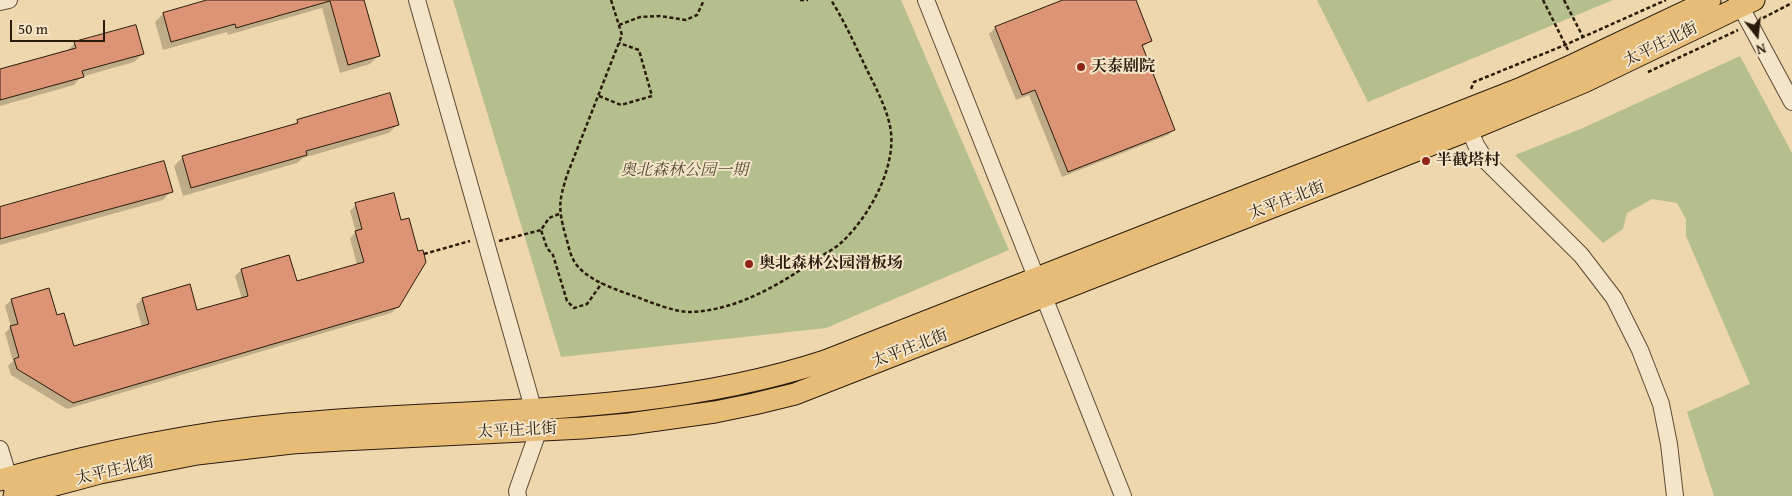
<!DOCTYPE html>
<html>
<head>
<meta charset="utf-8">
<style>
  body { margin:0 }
  #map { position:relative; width:1792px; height:496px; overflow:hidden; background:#eed7ac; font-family:"Gentium Book Plus",serif }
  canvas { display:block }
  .north { position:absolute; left:1732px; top:10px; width:50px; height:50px; -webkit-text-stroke:4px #f4e5c9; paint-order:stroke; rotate:164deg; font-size:14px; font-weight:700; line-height:20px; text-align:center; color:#2b1b0d }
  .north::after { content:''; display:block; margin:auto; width:18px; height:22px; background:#2b1b0d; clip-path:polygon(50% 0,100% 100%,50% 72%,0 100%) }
  .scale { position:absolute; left:10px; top:20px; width:95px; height:22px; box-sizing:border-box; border:2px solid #2b1b0d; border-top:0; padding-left:6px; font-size:15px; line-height:18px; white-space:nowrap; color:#2b1b0d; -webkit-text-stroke:4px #f4e5c9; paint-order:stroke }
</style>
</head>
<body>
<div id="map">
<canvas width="1792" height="496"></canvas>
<div class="north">N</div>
<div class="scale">50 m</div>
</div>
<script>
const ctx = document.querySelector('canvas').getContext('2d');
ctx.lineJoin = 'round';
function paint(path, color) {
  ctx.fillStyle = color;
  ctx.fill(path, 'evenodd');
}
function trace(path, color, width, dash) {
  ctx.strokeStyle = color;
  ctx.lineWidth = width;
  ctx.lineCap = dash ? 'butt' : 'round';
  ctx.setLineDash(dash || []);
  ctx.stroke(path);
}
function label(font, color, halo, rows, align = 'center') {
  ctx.font = font + ' "Gentium Book Plus","Noto Serif SC",serif';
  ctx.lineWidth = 4;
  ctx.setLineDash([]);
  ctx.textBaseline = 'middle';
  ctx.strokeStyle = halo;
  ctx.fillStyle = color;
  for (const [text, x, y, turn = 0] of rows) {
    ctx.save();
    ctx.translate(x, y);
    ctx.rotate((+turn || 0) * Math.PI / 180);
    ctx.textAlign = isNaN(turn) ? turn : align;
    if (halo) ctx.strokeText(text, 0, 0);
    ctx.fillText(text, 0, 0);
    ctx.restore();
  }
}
const green = new Path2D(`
  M453,0H901L1009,250L826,328L561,357Z
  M1317,0H1613L1368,102Z
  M1740,56L1792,153V496H1714L1687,412L1750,384L1686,236V219L1677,203L1652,199L1627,213L1623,229L1603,243L1515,155L1583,128Z`);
const shadow = new Path2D(`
  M212,0H362L378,56L370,64L340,73L322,8L228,35L227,32L163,50L155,22L163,14Z
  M1066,0H1135L1151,41L1141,48L1174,129L1168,135L1062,177L1029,95L1016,100L989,34L995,28Z
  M75,43L143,54L134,62L81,77L74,85L0,106V71L66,52Z
  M298,121L397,125L389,133L303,158L297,163L183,196L174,166L183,157L293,126Z
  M171,191L163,200L0,245V208Z
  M356,205L398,307L391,313L67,409L11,375L8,366L13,361L5,333L11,327L5,306L11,300L56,316L73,348L142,328L136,305L142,299L189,286L197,312L242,299L235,276L241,270L296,283L357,265L350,238L356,232L350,211Z`);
const building = new Path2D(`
  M207,0H364L380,56L348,65L330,1L236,28L235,24L171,42L163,13Z
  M1063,0H1136L1152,41L1142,45L1175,130L1068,172L1035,90L1022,95L995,27Z
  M136,25L144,54L82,71L84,77L0,100V69L76,48L74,42Z
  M390,93L399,125L306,151L307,155L191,188L182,156L298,123L297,120Z
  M164,161L173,192L0,239V207Z
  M394,193L401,220L409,218L418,251L423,250L426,262L399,307L73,403L17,369L14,359L19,357L10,326L18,324L11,299L49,288L57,315L64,313L74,346L149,324L142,298L190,284L197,310L248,296L241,269L289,255L297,281L364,262L355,231L362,229L355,203Z`);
const path = new Path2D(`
  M611,0L622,35L567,175C559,201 558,207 565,234C568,242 569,252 573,259C582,279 617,290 637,297C649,302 678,313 691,312C738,310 781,284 818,258C826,253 836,248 843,241C870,215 898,165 890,126C886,107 876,88 867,70C856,47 845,22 831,0
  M800,0H808
  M1543,0L1568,50
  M1564,0L1583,37
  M1763,18L1792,3
  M619,25L640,17L660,16L686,20L697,15L704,0
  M1648,72L1738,30
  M1471,89L1474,82L1565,45L1666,0
  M599,96L621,105L652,96L639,50L619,43
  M559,214L549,218L541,230L547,248L553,255L567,301L574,308L587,304L602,283
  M499,241L541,230
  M424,254L470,241`);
const minor = new Path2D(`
  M417,0L539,429L517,491L518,496
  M926,0L1123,496
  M1737,0L1792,102
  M0,2L9,0
  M1465,120L1476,145L1486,161L1581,255L1614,298L1640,350L1661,404L1669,444L1675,496
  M0,449L12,488`);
const major = new Path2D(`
  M0,480C95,453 190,433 288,424C469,407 651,418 825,361L1519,89L1575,64L1710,0
  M14,496L100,473L197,454L292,443L342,440L583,428L629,424L715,412L754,404L795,394L1469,130L1584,82L1754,0`);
const markers = [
  [1081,67,5,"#8f2418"],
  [1426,161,5,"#8f2418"],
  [749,264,5,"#8f2418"]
];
const streetNames = [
  ["太平庄北街",1661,45,-26],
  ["太平庄北街",1287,201,-21],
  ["太平庄北街",910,349,-21],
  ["太平庄北街",517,431,-3],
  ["太平庄北街",115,471,-13]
];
const poiNames = [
  ["天泰剧院",1091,67],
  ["半截塔村",1436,161],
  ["奥北森林公园滑板场",759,264]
];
const parkNames = [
  ["奥北森林公园一期",684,171]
];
paint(green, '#b4bf8d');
paint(shadow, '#0003');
paint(building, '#dc9474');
trace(building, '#2b1b0d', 1);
trace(minor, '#5c4a35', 18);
trace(major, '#2b1b0d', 23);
trace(path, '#2b1b0d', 2.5, [4, 2.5]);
trace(minor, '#f4e5c9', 16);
trace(major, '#e7bc76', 21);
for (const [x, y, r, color] of markers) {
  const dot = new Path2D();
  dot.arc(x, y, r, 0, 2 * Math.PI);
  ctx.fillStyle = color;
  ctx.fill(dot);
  trace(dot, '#f4e5c9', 2);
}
label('16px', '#2b1b0d', '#f4e5c9', streetNames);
label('bold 16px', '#2b1b0d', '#f4e5c9', poiNames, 'left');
label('italic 16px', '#544c33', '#f4e5c9', parkNames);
</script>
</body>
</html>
